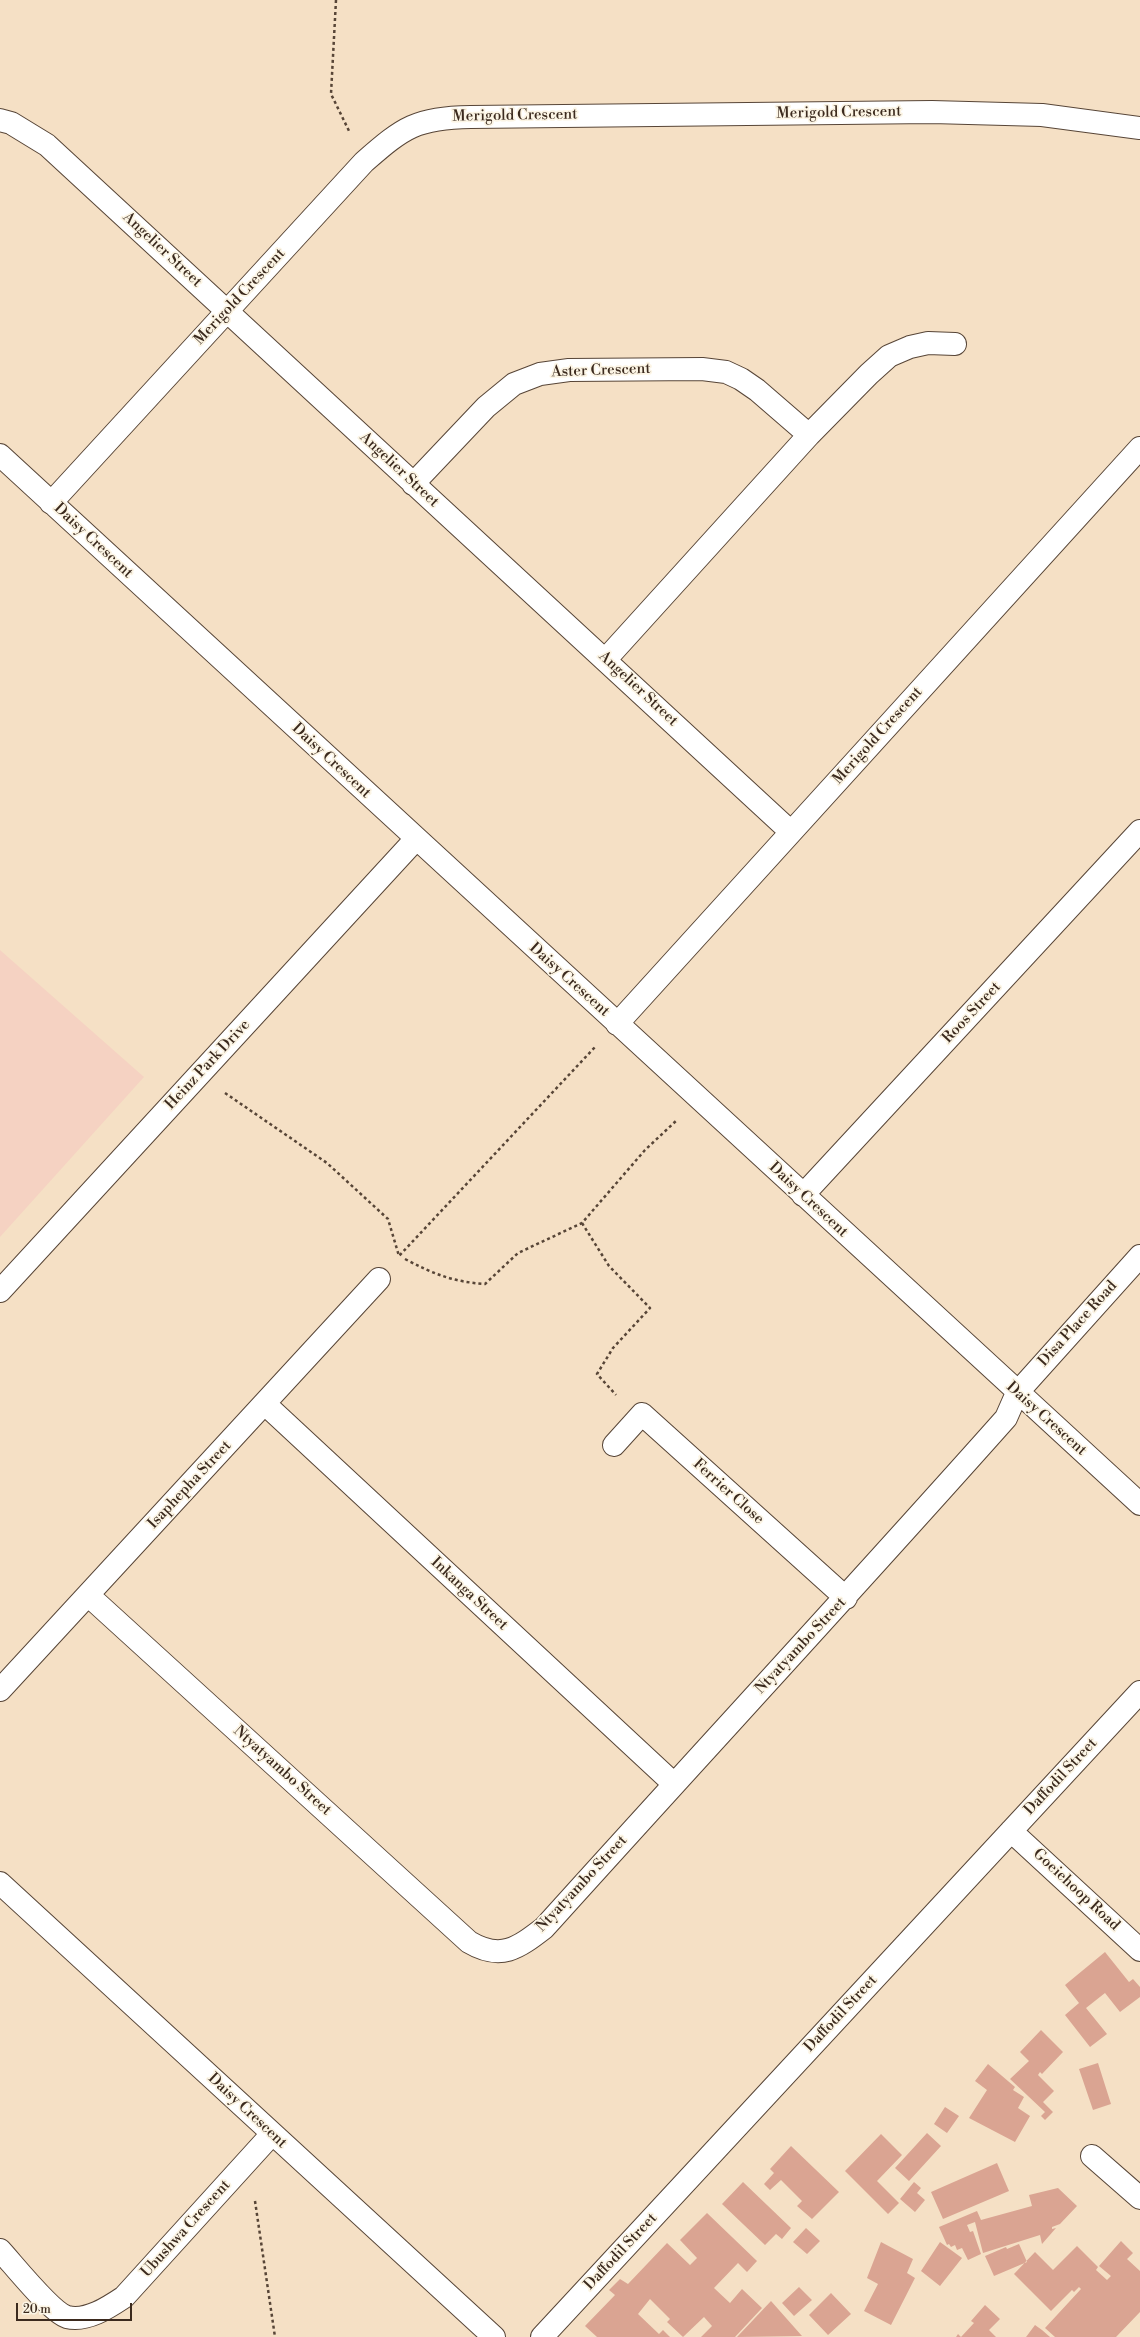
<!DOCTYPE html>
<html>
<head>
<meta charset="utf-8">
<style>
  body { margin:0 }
  #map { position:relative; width:1140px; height:2337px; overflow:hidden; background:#f5e0c5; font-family:"Libre Bodoni",serif }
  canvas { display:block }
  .scale { position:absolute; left:16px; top:2303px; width:116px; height:18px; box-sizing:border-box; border:2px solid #3b2a1e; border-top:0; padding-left:5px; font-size:12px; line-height:14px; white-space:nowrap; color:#3b2a1e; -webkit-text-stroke:3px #fcf5e5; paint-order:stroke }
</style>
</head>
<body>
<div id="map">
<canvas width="1140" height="2337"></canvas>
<div class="scale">20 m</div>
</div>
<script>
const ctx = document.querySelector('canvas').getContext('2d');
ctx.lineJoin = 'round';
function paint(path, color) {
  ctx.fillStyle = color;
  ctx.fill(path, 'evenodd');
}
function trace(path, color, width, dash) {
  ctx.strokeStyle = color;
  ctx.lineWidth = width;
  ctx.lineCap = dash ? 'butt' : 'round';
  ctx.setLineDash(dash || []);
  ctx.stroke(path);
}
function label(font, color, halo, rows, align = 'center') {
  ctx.font = font + ' "Libre Bodoni",serif';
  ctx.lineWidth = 3.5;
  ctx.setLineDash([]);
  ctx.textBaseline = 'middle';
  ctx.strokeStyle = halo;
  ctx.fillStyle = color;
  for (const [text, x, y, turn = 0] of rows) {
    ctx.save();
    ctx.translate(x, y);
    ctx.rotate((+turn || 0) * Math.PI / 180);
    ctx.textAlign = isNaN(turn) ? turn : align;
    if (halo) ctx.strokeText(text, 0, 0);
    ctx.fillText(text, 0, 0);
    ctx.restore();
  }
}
const built = new Path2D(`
  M0,950L144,1077L0,1237Z`);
const building = new Path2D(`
  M1105,1952L1129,1982L1133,1979L1140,1987V1997L1120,2012L1105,1993L1086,2008L1107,2034L1090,2047L1065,2015L1079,2003L1065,1985Z
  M1041,2030L1063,2052L1042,2074L1040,2072L1038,2075L1054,2091L1043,2102L1053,2112L1045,2120L1041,2116L1045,2112L1010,2079L1029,2061L1020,2052Z
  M1098,2063L1111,2104L1093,2110L1079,2069Z
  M988,2064L1015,2087L1013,2090L1024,2097L1018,2108L1030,2116L1015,2142L969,2118L987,2090L975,2081Z
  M945,2107L959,2116L947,2133L934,2124Z
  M927,2133L941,2146L909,2181L895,2168Z
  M881,2134L902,2155L877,2181L899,2203L888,2214L845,2171Z
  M791,2146L839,2192L812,2219L797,2206L802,2201L781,2180L770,2190L764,2184L774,2173L770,2169Z
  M997,2163L1009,2191L943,2219L931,2192Z
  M743,2182L791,2228L782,2239L776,2234L765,2245L722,2204Z
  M914,2182L921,2188L917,2193L925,2200L915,2212L900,2199Z
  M1058,2188L1077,2206L1060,2224L1052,2227V2229L1056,2228L1042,2244L1040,2235L983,2253L975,2222L967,2225L970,2232L973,2231L981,2254L968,2260L962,2248L957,2250L955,2245L951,2247L949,2244L947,2245L939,2227L977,2211L981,2220L1032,2206L1029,2195Z
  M707,2213L757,2261L747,2272L738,2263L714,2288L730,2303L742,2289L762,2308L735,2337H701L712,2326L704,2317L683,2337L667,2322L670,2319L650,2299L638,2314L659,2334L663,2330L670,2337H597L585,2326L615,2295L609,2290L620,2279L628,2284L667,2243L690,2265L697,2258L680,2240Z
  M806,2228L820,2241L807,2254L793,2242Z
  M1121,2241L1133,2253L1127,2259L1140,2271V2312L1116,2337H1055L1045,2328L1081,2289L1079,2287L1074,2292L1072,2290L1051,2311L1014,2274L1035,2252L1053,2270L1077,2246L1098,2267L1096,2270L1107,2280L1111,2276L1099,2266Z
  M881,2242L913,2259L907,2273L915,2278L891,2325L864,2311L878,2284L867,2278Z
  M940,2242L962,2258L940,2286L921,2271Z
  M1019,2244L1027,2262L994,2276L985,2256L1006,2247L1007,2249Z
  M799,2287L812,2300L794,2316L782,2303Z
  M831,2293L851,2314L828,2335L809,2315Z
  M771,2301L802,2336L737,2337Z
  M985,2305L1000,2319L989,2330L996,2337H956L958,2334L961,2337L974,2323L971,2321Z
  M1035,2325L1042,2330L1050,2337H1026Z`);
const path = new Path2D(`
  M336,0L331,94L350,133
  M225,1093L327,1163L388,1219L399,1256L596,1046
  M582,1223L609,1266L650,1308L613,1348L597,1374L616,1395
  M405,1259C433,1274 454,1282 485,1284L518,1253L582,1223L645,1150L677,1120
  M255,2201L275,2337`);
const minor = new Path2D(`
  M0,120L11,123L47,145L791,832
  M0,455L1140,1504
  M413,484L486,407L514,384L540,374L569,370L702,369L726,372L741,379L757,390L809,435
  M51,503L364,162C404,127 416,118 471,117L932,112L1042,115L1140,128
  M606,659L809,435L869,374L889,356L910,347L928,343L955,344
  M617,1024L1140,448
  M803,1195L1140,831
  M0,1291L415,840
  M265,1404L674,1784
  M614,1445L642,1414L846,1598
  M88,1595L469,1942C501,1961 518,1948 544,1928C698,1757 854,1589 1006,1418L1017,1393L1140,1256
  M0,1690L379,1279
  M1011,1831L1140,1950
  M0,1883L494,2337
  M1092,2156L1140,2198
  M0,2250C13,2264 51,2312 67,2317C87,2322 109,2307 124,2297L272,2134
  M542,2337L1140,1692`);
const streetNames = [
  ["Merigold Crescent",839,113,-1],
  ["Merigold Crescent",515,116,-1],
  ["Angelier Street",162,250,43],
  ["Merigold Crescent",240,297,-47],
  ["Aster Crescent",601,371,-2],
  ["Angelier Street",399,470,43],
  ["Daisy Crescent",93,541,43],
  ["Angelier Street",638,689,43],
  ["Merigold Crescent",878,736,-48],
  ["Daisy Crescent",331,761,43],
  ["Daisy Crescent",569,980,42],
  ["Roos Street",972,1013,-47],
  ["Heinz Park Drive",208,1065,-47],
  ["Daisy Crescent",808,1200,43],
  ["Disa Place Road",1078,1324,-48],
  ["Daisy Crescent",1046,1419,42],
  ["Isaphepha Street",190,1485,-47],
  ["Ferrier Close",728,1492,42],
  ["Inkanga Street",469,1594,43],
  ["Ntyatyambo Street",801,1646,-47],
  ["Ntyatyambo Street",282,1771,42],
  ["Daffodil Street",1061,1777,-47],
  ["Ntyatyambo Street",582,1884,-47],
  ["Goeiehoop Road",1076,1890,43],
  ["Daffodil Street",841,2014,-47],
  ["Daisy Crescent",247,2111,43],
  ["Ubushwa Crescent",186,2229,-48],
  ["Daffodil Street",621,2252,-47]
];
paint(built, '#f5d2c2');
paint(building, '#daa492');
trace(minor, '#574537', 24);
trace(path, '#574537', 2.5, [3, 3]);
trace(minor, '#fff', 22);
label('15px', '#3b2a1e', '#fcf5e5', streetNames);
</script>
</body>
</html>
